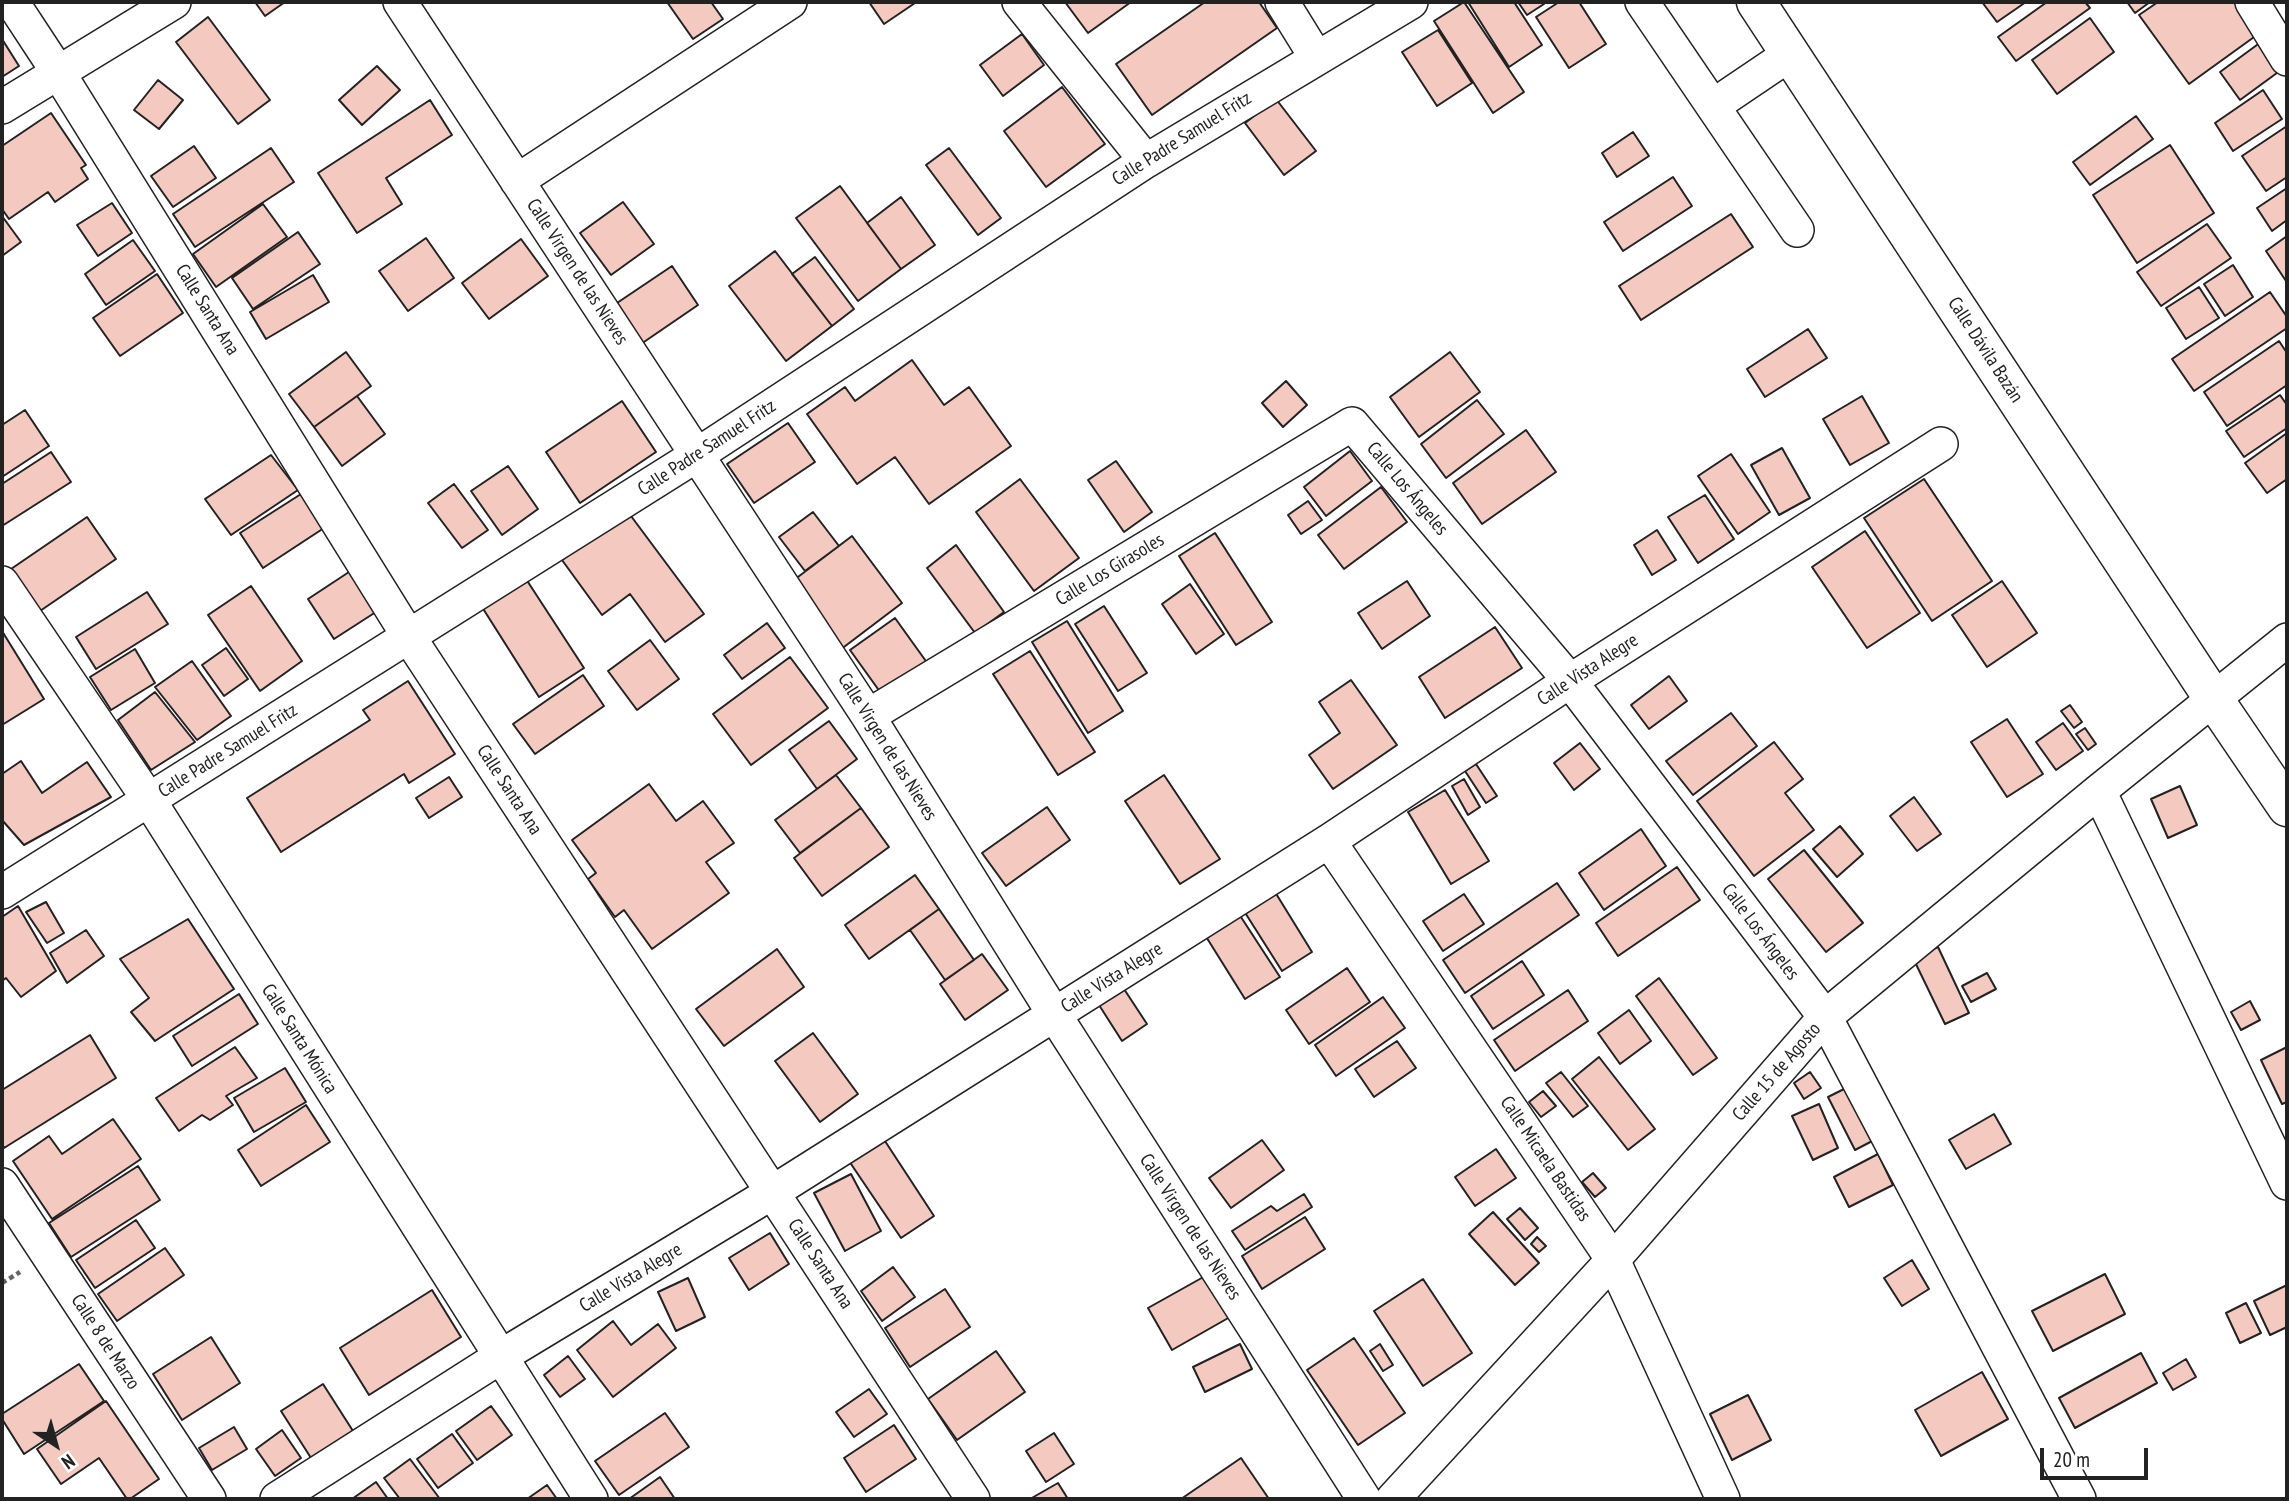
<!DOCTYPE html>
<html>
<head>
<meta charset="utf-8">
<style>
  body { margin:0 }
  #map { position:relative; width:2289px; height:1501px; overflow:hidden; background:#fff; font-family:"PT Sans Narrow",sans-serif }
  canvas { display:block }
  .frame { position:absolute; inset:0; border:4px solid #222; pointer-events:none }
  .north { position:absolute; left:21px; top:1410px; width:70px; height:70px; -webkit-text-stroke:5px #fff; paint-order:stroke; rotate:144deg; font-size:19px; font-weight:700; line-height:28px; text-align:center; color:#222 }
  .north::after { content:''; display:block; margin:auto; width:24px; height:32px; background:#222; clip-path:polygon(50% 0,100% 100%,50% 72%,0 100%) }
  .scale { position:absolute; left:2040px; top:1448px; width:108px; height:32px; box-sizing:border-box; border:4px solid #222; border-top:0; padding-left:9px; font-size:21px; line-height:24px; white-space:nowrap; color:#222; -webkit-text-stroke:5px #fff; paint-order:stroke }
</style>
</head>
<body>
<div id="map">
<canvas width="2289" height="1501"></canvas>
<div class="frame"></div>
<div class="north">N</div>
<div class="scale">20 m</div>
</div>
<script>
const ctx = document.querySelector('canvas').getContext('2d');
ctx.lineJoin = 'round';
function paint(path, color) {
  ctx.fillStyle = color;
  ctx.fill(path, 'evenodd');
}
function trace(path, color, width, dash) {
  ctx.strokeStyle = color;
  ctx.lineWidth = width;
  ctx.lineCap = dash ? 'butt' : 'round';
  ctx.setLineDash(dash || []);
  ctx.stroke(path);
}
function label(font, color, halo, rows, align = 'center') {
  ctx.font = font + ' "PT Sans Narrow",sans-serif';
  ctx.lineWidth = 5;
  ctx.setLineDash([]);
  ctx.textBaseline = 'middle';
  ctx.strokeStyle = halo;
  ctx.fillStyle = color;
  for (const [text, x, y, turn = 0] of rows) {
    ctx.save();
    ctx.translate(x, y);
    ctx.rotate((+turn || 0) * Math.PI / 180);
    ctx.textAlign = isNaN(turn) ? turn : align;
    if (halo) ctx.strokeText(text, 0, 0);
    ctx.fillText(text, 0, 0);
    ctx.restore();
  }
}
const building = new Path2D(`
  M255,2H285L265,16Z
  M667,2H711L723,19L693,39Z
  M869,2H914L915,3L884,24Z
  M1065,2H1131L1088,33Z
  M1205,2H1259L1277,28L1152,115L1116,64Z
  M1464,2L1524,92L1493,113L1434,21Z
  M1468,2H1514L1542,45L1509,67Z
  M1518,2H1542L1544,4L1527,15Z
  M1559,2H1579L1606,44L1569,68L1536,17Z
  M1982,2H2026L1997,22Z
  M2047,2H2085L2090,8L2016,61L1998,37Z
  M2127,2H2150L2135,13Z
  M2158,2H2239L2261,32L2189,84L2139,15Z
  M208,17L270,100L238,124L176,42Z
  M2090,18L2114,52L2057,94L2032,60Z
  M1438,30L1472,83L1437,106L1402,52Z
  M1022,34L1044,65L1003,96L980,65Z
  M2,39L19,66L2,77Z
  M2261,42L2281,70L2240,100L2220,72Z
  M377,66L400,90L362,125L339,100Z
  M158,80L183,100L159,129L134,110Z
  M1062,87L1105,144L1046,187L1004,131Z
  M2263,90L2282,119L2233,151L2215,123Z
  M1276,99L1316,151L1284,175L1245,123Z
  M430,100L452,135L386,178L402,204L357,233L318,173Z
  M51,113L86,165L81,168L88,179L55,202L48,192L9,219L2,209V146Z
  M2136,116L2153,139L2090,185L2073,162Z
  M2287,126V177L2266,191L2242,156Z
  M1633,132L1649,156L1617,177L1602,153Z
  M2170,145L2214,213L2137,263L2093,195Z
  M194,146L216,178L173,207L151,176Z
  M271,148L294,182L195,247L173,214Z
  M949,148L1001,218L978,235L926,165Z
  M1673,177L1692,206L1623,251L1604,222Z
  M840,186L901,269L858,301L796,218Z
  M2287,188V220L2272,231L2257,208Z
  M901,197L935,245L901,269L867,223Z
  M623,202L654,244L611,275L580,233Z
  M112,203L132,233L98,256L77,225Z
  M263,204L287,237L216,287L193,254Z
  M1731,214L1753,247L1641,320L1619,286Z
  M2,216L21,242L2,256Z
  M2207,224L2231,258L2161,306L2137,272Z
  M298,232L320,264L253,309L232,278Z
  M2287,236V279L2286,281L2266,251Z
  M426,238L454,278L408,311L379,271Z
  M521,239L548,276L489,319L462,283Z
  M133,240L155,271L106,305L85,274Z
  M775,251L832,326L786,361L729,286Z
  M815,257L854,309L832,326L792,274Z
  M2233,265L2253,297L2225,316L2204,284Z
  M672,266L698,305L641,344L614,305Z
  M157,274L183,313L120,356L93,318Z
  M313,275L329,302L266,339L250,312Z
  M2199,287L2219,318L2186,339L2166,308Z
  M2270,292L2287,317V328L2194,391L2172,359Z
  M1808,329L1827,358L1765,397L1747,369Z
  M2279,341L2287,353V385L2227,426L2204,392Z
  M346,352L371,386L314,427L289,394Z
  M1450,352L1480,392L1419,437L1390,397Z
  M912,360L944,405L969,387L1011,446L929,504L895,457L857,484L807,414L845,387L855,401Z
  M1286,381L1307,405L1283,427L1262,403Z
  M2280,395L2287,405V428L2244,457L2226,431Z
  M357,396L385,434L342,466L314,427Z
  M1862,396L1889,443L1850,465L1823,419Z
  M1477,400L1504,434L1446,478L1421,444Z
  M622,401L656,452L580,503L546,452Z
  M25,410L49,446L2,477V425Z
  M788,423L815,462L754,503L727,464Z
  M1526,430L1556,472L1482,524L1453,483Z
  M2287,433V479L2267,493L2245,463Z
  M1782,448L1810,498L1779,515L1751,465Z
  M1350,451L1372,481L1326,516L1304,487Z
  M51,452L71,482L2,526V484Z
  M1731,454L1770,512L1738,534L1698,476Z
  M271,455L298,490L231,535L205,499Z
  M1116,461L1152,512L1124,532L1088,480Z
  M508,466L538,509L502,535L471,491Z
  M1020,479L1079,558L1034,591L976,512Z
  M1924,479L1992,581L1932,621L1864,518Z
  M454,484L488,530L462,548L428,503Z
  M1381,487L1407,522L1344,569L1318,535Z
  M301,494L324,528L263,568L240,533Z
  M1705,495L1734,539L1698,563L1668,517Z
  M1308,501L1322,520L1301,534L1288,515Z
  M628,512L704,614L665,642L630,594L602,615L562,560Z
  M813,512L839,546L805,571L779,537Z
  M87,517L116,559L40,611L11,569Z
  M1657,530L1676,560L1652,575L1634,545Z
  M1865,531L1920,613L1867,648L1812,567Z
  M1215,533L1272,622L1236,645L1179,556Z
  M852,536L902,603L840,650L790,583Z
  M956,545L1004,612L975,633L927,568Z
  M352,570L379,610L334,639L308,599Z
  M526,579L584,668L539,697L482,607Z
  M1407,581L1430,616L1382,649L1358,613Z
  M2002,581L2037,633L1987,667L1952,615Z
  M1190,584L1224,634L1196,654L1162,604Z
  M251,586L302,661L260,691L208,615Z
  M147,592L168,624L96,669L76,637Z
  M1104,606L1147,673L1118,691L1075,624Z
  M895,618L928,664L883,696L850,650Z
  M1067,621L1123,711L1088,733L1032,642Z
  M767,623L785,648L742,679L724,655Z
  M1495,627L1522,668L1445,718L1419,677Z
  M2,631L44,699L2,725Z
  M650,640L679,679L637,710L608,671Z
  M226,648L248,679L224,696L202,665Z
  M135,649L155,683L111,710L90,677Z
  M1030,651L1095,752L1058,775L993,674Z
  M790,657L828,708L751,765L713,714Z
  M192,661L231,716L197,740L155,687Z
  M583,675L604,706L535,754L513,724Z
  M1669,676L1687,701L1649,729L1631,705Z
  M1351,680L1397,745L1333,789L1309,755L1340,733L1319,702Z
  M408,681L455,754L409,783L404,774L281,852L247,798L370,720L363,710Z
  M155,692L195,742L151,770L118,720Z
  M2070,705L2082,722L2074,728L2061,711Z
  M1731,713L1757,746L1693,795L1666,761Z
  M2007,719L2043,774L2007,797L1971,742Z
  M829,721L857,759L817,789L789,750Z
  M2063,723L2083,751L2056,770L2036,742Z
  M2085,728L2096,744L2088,750L2076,734Z
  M1774,742L1803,779L1785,793L1814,830L1754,876L1697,801Z
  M1580,743L1600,769L1574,790L1554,763Z
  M21,761L42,793L87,762L111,797L24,845L2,820V774Z
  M1476,764L1497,796L1486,803L1465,771Z
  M836,775L861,808L800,853L775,820Z
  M1164,775L1220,859L1180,884L1125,801Z
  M449,777L462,797L429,818L416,798Z
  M1464,779L1480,807L1468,815L1452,786Z
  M649,784L676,821L703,801L734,843L706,862L729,893L652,949L624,910L615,917L588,879L596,873L572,840Z
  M2180,786L2197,825L2168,838L2151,799Z
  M1445,790L1489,861L1451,884L1408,812Z
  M1914,797L1941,834L1917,851L1890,816Z
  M1047,807L1070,840L1006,886L982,853Z
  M861,808L889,847L822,896L794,858Z
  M1840,826L1863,854L1837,877L1813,849Z
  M1641,829L1666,866L1604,910L1579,873Z
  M1804,850L1863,923L1826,952L1768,879Z
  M1677,867L1700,900L1618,956L1596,923Z
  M915,875L939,909L869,959L845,925Z
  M1557,883L1579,915L1465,993L1443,960Z
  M1275,892L1312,952L1282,971L1244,911Z
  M1464,894L1484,924L1443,951L1423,921Z
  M46,902L64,933L47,943L26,912Z
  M18,906L56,971L21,997L6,978L2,981V917Z
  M939,909L974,960L945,980L910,930Z
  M1239,914L1280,977L1245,999L1205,935Z
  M188,919L234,989L155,1041L131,1012L149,998L120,959Z
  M86,930L104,956L67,983L50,953Z
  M1938,947L1969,1013L1945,1024L1913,958Z
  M777,949L804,987L724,1046L696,1009Z
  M982,954L1008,990L965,1020L940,984Z
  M1522,961L1544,995L1493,1029L1471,996Z
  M1347,968L1370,1002L1309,1044L1286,1010Z
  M1987,973L1996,989L1971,1002L1962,986Z
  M1659,978L1717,1058L1693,1075L1636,996Z
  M1124,989L1147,1024L1122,1041L1099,1005Z
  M1568,990L1588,1021L1515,1071L1494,1040Z
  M239,994L258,1024L192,1066L173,1036Z
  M1383,997L1405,1028L1336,1076L1315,1045Z
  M2250,1001L2260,1020L2241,1030L2231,1012Z
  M1629,1010L1651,1041L1620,1064L1598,1033Z
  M813,1033L858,1094L820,1122L775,1061Z
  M90,1035L116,1078L4,1148L2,1144V1090Z
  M1397,1041L1416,1068L1374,1097L1355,1069Z
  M235,1047L257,1078L226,1096L233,1105L210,1120L202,1115L179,1131L156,1098Z
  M2287,1047V1102L2282,1104L2261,1060Z
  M1599,1057L1655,1129L1628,1150L1572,1079Z
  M285,1068L306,1102L254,1132L234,1098Z
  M1561,1072L1588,1106L1573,1117L1546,1083Z
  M1810,1072L1821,1088L1804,1099L1794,1083Z
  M1850,1086L1878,1138L1855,1150L1828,1097Z
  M1543,1091L1556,1106L1541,1117L1529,1102Z
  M1819,1104L1838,1148L1813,1160L1792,1116Z
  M306,1105L330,1142L261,1186L238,1150Z
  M1994,1114L2011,1144L1966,1169L1949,1140Z
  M113,1119L141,1159L52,1219L13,1161L49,1136L62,1154Z
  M883,1138L934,1216L901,1238L849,1161Z
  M1262,1140L1284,1170L1231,1208L1209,1178Z
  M1496,1149L1516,1178L1475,1206L1455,1177Z
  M1878,1154L1893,1185L1849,1207L1834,1177Z
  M138,1166L160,1200L71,1257L49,1223Z
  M1593,1173L1606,1188L1595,1197L1582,1182Z
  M851,1174L881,1231L845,1251L814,1193Z
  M1304,1194L1312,1207L1245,1250L1232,1231L1271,1206L1277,1211Z
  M1520,1208L1538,1228L1525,1240L1507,1219Z
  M1493,1212L1539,1263L1515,1285L1469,1234Z
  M1305,1217L1325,1249L1262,1289L1242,1256Z
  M136,1220L155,1248L95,1288L76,1260Z
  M770,1233L789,1264L749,1290L729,1258Z
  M1537,1237L1546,1246L1539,1252L1531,1244Z
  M165,1248L184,1275L117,1321L98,1294Z
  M1912,1260L1929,1289L1902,1306L1884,1278Z
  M893,1267L915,1297L882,1321L861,1291Z
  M2105,1274L2125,1314L2053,1351L2032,1311Z
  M1207,1275L1230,1317L1172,1350L1148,1308Z
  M688,1278L705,1317L676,1331L658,1292Z
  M1423,1279L1472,1353L1423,1386L1374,1311Z
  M2287,1285V1327L2270,1335L2254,1301Z
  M945,1289L970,1327L910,1367L885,1328Z
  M432,1290L461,1337L369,1395L340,1348Z
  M2246,1303L2261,1333L2240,1343L2226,1313Z
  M613,1321L631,1345L658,1324L676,1348L613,1397L577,1350Z
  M211,1337L240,1383L182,1420L153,1374Z
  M1354,1338L1405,1413L1358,1445L1307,1370Z
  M1240,1344L1252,1369L1205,1392L1193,1367Z
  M1380,1344L1393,1365L1383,1371L1370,1351Z
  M996,1351L1025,1392L957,1440L928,1399Z
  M2141,1353L2157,1383L2075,1428L2059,1398Z
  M568,1356L585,1379L560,1397L544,1375Z
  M2186,1359L2196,1377L2173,1390L2163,1373Z
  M79,1364L104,1401L24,1454L2,1419V1414Z
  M1982,1372L2008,1419L1941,1456L1915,1410Z
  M323,1384L353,1431L311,1458L281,1411Z
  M869,1389L887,1414L854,1437L836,1412Z
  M1748,1395L1771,1440L1732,1460L1710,1414Z
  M106,1401L159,1479L130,1499H127L99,1458L61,1484L37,1449Z
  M491,1406L512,1435L477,1460L456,1431Z
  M665,1413L689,1447L619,1495L595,1461Z
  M894,1425L916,1459L866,1492L844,1458Z
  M234,1427L247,1449L212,1470L199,1448Z
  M282,1430L301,1458L275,1476L256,1449Z
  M1054,1433L1074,1464L1046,1482L1026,1451Z
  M452,1434L473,1463L438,1488L417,1459Z
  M1241,1458L1269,1499H1181Z
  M410,1459L440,1499H400L384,1478Z
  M660,1477L675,1499H629Z
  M376,1482L388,1499H352Z
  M1058,1483L1068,1499H1030Z
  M547,1485L557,1499H527Z`);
const path = new Path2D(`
  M2,1283L20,1272`);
const street = new Path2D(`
  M12,2L58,72L409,637L973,1499
  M400,2L868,716L1054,1014L1364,1499
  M1019,2L1146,161
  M1282,2L1316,57
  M1642,2L1797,230
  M2252,2L2287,59
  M1713,106L1790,54
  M2,107L174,2
  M517,181L790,2
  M2,583L149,800L591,1499
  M868,716L1352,424L1570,681L1825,1017L2079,1499
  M2099,791L2287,1183
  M1329,841L1613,1260L1723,1499
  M2,892L697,455L1146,161L1411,2
  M2,1185L209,1499
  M277,1499L500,1357L773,1192L1329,841L1570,681L1941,444
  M1393,1499L1613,1260L1825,1017L2099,791L2287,640`);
const primary = new Path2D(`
  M1756,2L2213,698L2287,807`);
const streetNames = [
  ["Calle Padre Samuel Fritz",1182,139,-32],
  ["Calle Virgen de las Nieves",577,272,57],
  ["Calle Santa Ana",207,310,58],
  ["Calle Dávila Bazán",1985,350,57],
  ["Calle Padre Samuel Fritz",707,448,-33],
  ["Calle Los Ángeles",1407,489,50],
  ["Calle Los Girasoles",1110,570,-31],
  ["Calle Vista Alegre",1588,670,-33],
  ["Calle Virgen de las Nieves",887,747,58],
  ["Calle Padre Samuel Fritz",228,751,-32],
  ["Calle Santa Ana",509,790,57],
  ["Calle Los Ángeles",1760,932,53],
  ["Calle Vista Alegre",1112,978,-32],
  ["Calle Santa Mónica",299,1039,58],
  ["Calle 15 de Agosto",1777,1072,-49],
  ["Calle Micaela Bastidas",1545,1159,56],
  ["Calle Virgen de las Nieves",1190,1227,57],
  ["Calle Santa Ana",820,1264,57],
  ["Calle Vista Alegre",631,1278,-31],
  ["Calle 8 de Marzo",105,1342,57]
];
paint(building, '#f3c9c0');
trace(building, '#222', 2);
trace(street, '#222', 36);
trace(primary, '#222', 41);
trace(path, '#646464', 4.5, [5, 3.5]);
trace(street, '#fff', 33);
trace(primary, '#fff', 38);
label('19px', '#222', '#fff', streetNames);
</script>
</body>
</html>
